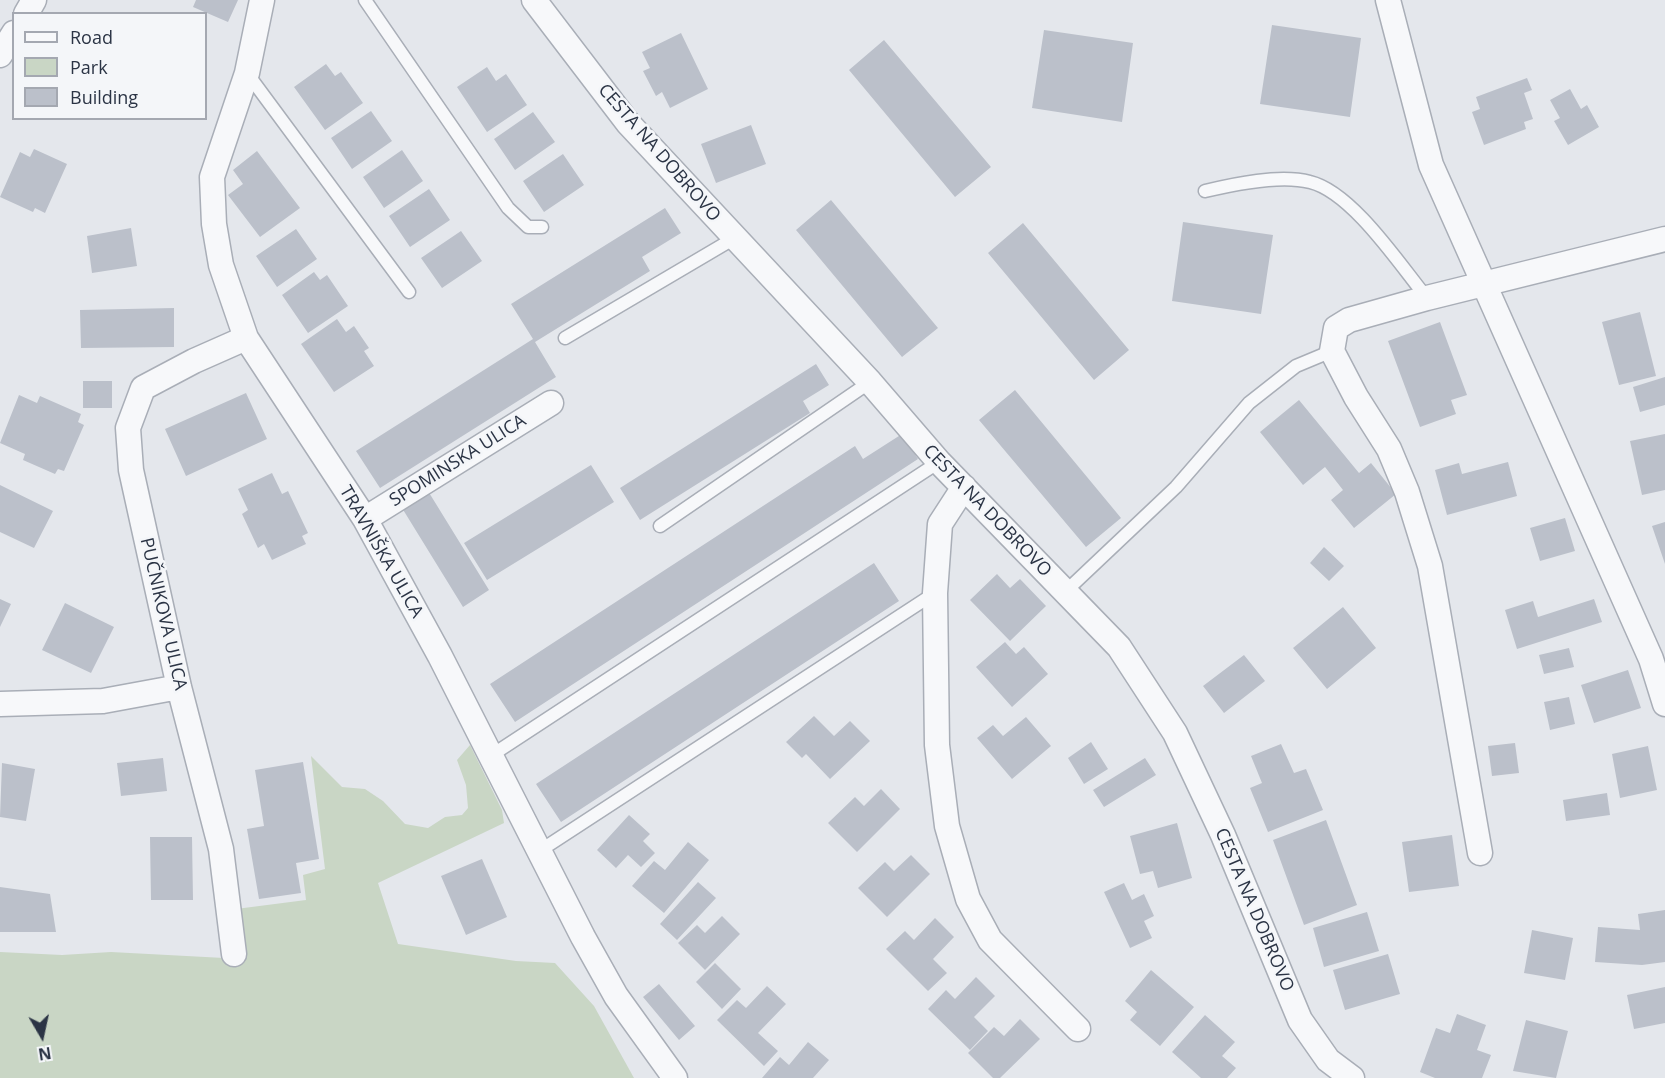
<!DOCTYPE html>
<html>
<head>
<meta charset="utf-8">
<style>
  body { margin:0 }
  #map { position:relative; width:1665px; height:1078px; overflow:hidden; background:#e4e7ec; font-family:"Open Sans",sans-serif }
  canvas { display:block }
  .legend { position:absolute; left:12px; top:12px; width:195px; height:108px; box-sizing:border-box; background:#f4f6f9; border:2px solid #a4a8b1; margin:0; padding:8px 10px; list-style:none; font-size:18px; color:#2b3445 }
  .legend li { display:flex; align-items:center; gap:12px; height:30px }
  .legend b { width:30px; border:2px solid #a4a8b1 }
  .north { position:absolute; left:12px; top:1006px; width:60px; height:60px; -webkit-text-stroke:4px #f4f6f9; paint-order:stroke; rotate:171deg; font-size:16px; font-weight:700; line-height:24px; text-align:center; color:#2b3445 }
  .north::after { content:''; display:block; margin:auto; width:21px; height:27px; background:#2b3445; clip-path:polygon(50% 0,100% 100%,50% 72%,0 100%) }
</style>
</head>
<body>
<div id="map">
<canvas width="1665" height="1078"></canvas>
<ul class="legend">
<li><b style="height:8px;background:#f7f8fa"></b>Road</li>
<li><b style="height:16px;background:#c9d6c5"></b>Park</li>
<li><b style="height:16px;background:#bbc0ca"></b>Building</li>
</ul>
<div class="north">N</div>
</div>
<script>
const ctx = document.querySelector('canvas').getContext('2d');
ctx.lineJoin = 'round';
function paint(path, color) {
  ctx.fillStyle = color;
  ctx.fill(path, 'evenodd');
}
function trace(path, color, width, dash) {
  ctx.strokeStyle = color;
  ctx.lineWidth = width;
  ctx.lineCap = dash ? 'butt' : 'round';
  ctx.setLineDash(dash || []);
  ctx.stroke(path);
}
function label(font, color, halo, rows, align = 'center') {
  ctx.font = font + ' "Open Sans",sans-serif';
  ctx.lineWidth = 5;
  ctx.setLineDash([]);
  ctx.textBaseline = 'middle';
  ctx.strokeStyle = halo;
  ctx.fillStyle = color;
  for (const [text, x, y, turn = 0] of rows) {
    ctx.save();
    ctx.translate(x, y);
    ctx.rotate((+turn || 0) * Math.PI / 180);
    ctx.textAlign = isNaN(turn) ? turn : align;
    if (halo) ctx.strokeText(text, 0, 0);
    ctx.fillText(text, 0, 0);
    ctx.restore();
  }
}
const green = new Path2D(`
  M470,745L502,810L504,823L378,883L398,944L516,961L555,963L594,1006L634,1078H0V952L62,955L111,952L243,959L236,909L306,900L303,875L325,869L311,756L342,787L365,789L383,801L405,824L428,828L445,817L462,815L468,808L466,785L457,760Z`);
const building = new Path2D(`
  M196,0H238L228,22L193,7Z
  M1272,25L1361,38L1350,117L1260,104Z
  M1044,30L1133,43L1122,122L1032,108Z
  M681,33L708,89L670,108L662,92L656,96L643,71L650,68L642,52Z
  M884,40L991,167L955,197L849,70Z
  M326,64L335,76L341,72L363,103L325,130L294,87Z
  M487,67L496,81L506,74L527,105L487,132L457,87Z
  M1527,78L1532,90L1524,93L1533,119L1524,122L1526,129L1484,145L1472,112L1480,109L1476,97Z
  M1570,89L1581,109L1587,105L1599,127L1568,145L1554,121L1560,118L1550,100Z
  M371,111L392,141L352,169L331,138Z
  M533,112L555,142L515,170L494,139Z
  M751,125L766,164L716,183L701,144Z
  M34,149L67,164L45,213L35,208L33,212L0,197L20,152L30,157Z
  M402,150L423,181L384,208L363,177Z
  M257,151L300,208L260,237L228,195L243,184L233,170Z
  M563,154L584,185L544,212L523,181Z
  M429,189L450,220L410,247L389,216Z
  M831,200L938,328L902,357L796,230Z
  M665,208L681,233L642,257L650,271L535,342L556,377L380,488L356,451L533,339L511,304Z
  M1183,222L1273,235L1261,314L1172,301Z
  M1023,223L1129,350L1094,380L988,253Z
  M131,228L137,266L92,273L87,236Z
  M296,229L317,259L277,287L256,256Z
  M461,231L482,261L442,288L421,258Z
  M314,272L320,280L327,275L348,306L308,333L282,295Z
  M174,308V347L81,348L80,310Z
  M1640,312L1656,376L1619,385L1602,322Z
  M337,319L346,332L354,326L369,348L364,351L374,366L334,392L301,344Z
  M1440,322L1467,395L1451,400L1456,414L1420,427L1388,341Z
  M816,364L829,385L803,401L810,413L640,520L620,488Z
  M1665,377V405L1640,412L1633,387Z
  M83,381H112V408H83Z
  M1015,390L1121,518L1086,547L979,420Z
  M246,393L267,439L186,476L165,429Z
  M19,395L37,403L40,396L81,414L78,422L84,425L64,471L58,469L55,474L23,460L25,454L0,443Z
  M1299,400L1359,473L1371,463L1396,494L1354,528L1331,500L1343,490L1325,467L1303,485L1260,432Z
  M902,434L918,459L515,722L490,684L855,446L863,459Z
  M1665,434V490L1642,495L1630,441Z
  M1508,462L1517,496L1447,515L1435,470L1459,463L1462,474Z
  M591,465L614,502L487,580L464,543Z
  M272,473L282,494L288,491L308,533L302,536L306,544L272,560L264,544L258,548L242,514L248,510L238,489Z
  M0,485L53,511L34,548L0,532Z
  M428,491L489,590L463,607L402,508Z
  M1565,518L1575,551L1540,561L1530,528Z
  M1665,522V564L1652,526Z
  M1324,547L1344,566L1329,581L1310,563Z
  M874,563L899,601L561,822L536,784Z
  M997,574L1010,588L1020,579L1046,606L1010,641L970,600Z
  M0,599L11,604L0,627Z
  M1594,599L1602,622L1517,649L1505,610L1533,601L1538,617Z
  M65,603L114,627L91,673L42,650Z
  M1343,607L1376,648L1327,689L1293,648Z
  M1005,642L1016,654L1024,647L1048,674L1012,707L976,667Z
  M1569,648L1574,667L1544,674L1539,655Z
  M1244,655L1265,681L1224,713L1203,686Z
  M1628,670L1641,708L1594,723L1581,685Z
  M1569,697L1575,724L1550,730L1544,702Z
  M814,716L834,736L850,721L870,741L830,779L806,754L802,758L786,742Z
  M1026,717L1051,746L1012,779L977,738L993,725L1003,736Z
  M1091,742L1108,769L1084,784L1068,758Z
  M1515,743L1519,773L1492,776L1488,746Z
  M1281,744L1294,773L1306,769L1323,810L1268,832L1250,788L1262,783L1251,756Z
  M1648,746L1657,790L1620,798L1612,754Z
  M163,758L167,791L121,796L117,763Z
  M1145,758L1156,775L1104,807L1093,790Z
  M303,762L319,859L296,863L301,893L259,899L247,829L264,826L255,770Z
  M2,763L35,769L26,821L0,817Z
  M881,789L900,809L857,852L828,823L855,797L864,806Z
  M1607,793L1610,815L1566,821L1563,800Z
  M629,815L650,834L643,841L655,853L641,867L628,855L616,868L597,850Z
  M1326,820L1357,905L1304,925L1273,840Z
  M1177,823L1192,878L1158,888L1153,871L1140,874L1130,836Z
  M1452,835L1459,886L1409,892L1402,842Z
  M150,837H192L193,900H151Z
  M688,842L709,860L664,913L632,886L654,861L665,870Z
  M911,855L930,874L887,917L858,888L885,862L894,871Z
  M482,859L507,917L466,935L441,876Z
  M698,882L716,898L677,940L660,924Z
  M1124,883L1132,900L1144,894L1154,916L1144,921L1152,938L1130,948L1104,892Z
  M0,887L50,894L56,932H0Z
  M1665,910V962L1642,965L1595,962L1598,927L1640,930L1638,914Z
  M1367,912L1379,951L1324,967L1313,928Z
  M722,916L740,934L705,970L678,943L697,925L705,933Z
  M935,918L954,937L933,959L947,973L928,991L886,949L905,931L914,940Z
  M1532,930L1573,938L1565,980L1524,973Z
  M1388,954L1400,994L1345,1010L1333,970Z
  M715,963L741,989L722,1009L696,982Z
  M1151,970L1194,1007L1160,1046L1130,1020L1137,1012L1125,1001Z
  M976,977L995,996L974,1017L988,1031L970,1050L928,1009L946,990L955,999Z
  M659,984L695,1026L679,1040L643,997Z
  M767,986L786,1004L758,1033L778,1051L764,1066L717,1020L737,1000L746,1008Z
  M1665,987V1023L1634,1029L1627,995Z
  M1457,1014L1486,1025L1477,1050L1491,1055L1482,1078H1435L1420,1072L1436,1028L1450,1033Z
  M1205,1015L1235,1042L1222,1056L1236,1068L1227,1078H1201L1172,1052Z
  M1020,1019L1040,1039L1000,1078H993L968,1053L994,1027L1004,1036Z
  M1526,1020L1568,1031L1556,1078L1513,1071Z
  M808,1042L829,1060L813,1078H762L780,1057L789,1065Z`);
const service = new Path2D(`
  M365,0L508,208L528,227H542
  M247,73L409,292
  M1205,191C1234,184 1280,174 1310,182C1352,192 1400,265 1427,298
  M565,338L733,239
  M660,526L870,382
  M1065,592L1176,487L1249,403L1296,366L1332,351
  M492,755L939,462
  M541,850L935,593`);
const minor = new Path2D(`
  M262,0L247,73L212,177L214,224L221,265L246,338L365,519L440,656L583,937L616,996L675,1078
  M534,0L628,123L870,382L939,462L1119,647L1175,733L1223,835L1300,1020L1328,1060L1352,1078
  M1388,0L1431,165L1651,659L1665,704
  M26,14L34,0
  M0,55L14,33
  M964,487L940,524L935,593L937,745L947,826L968,899L990,940L1078,1029
  M365,519L551,403
  M0,704L103,701L179,687
  M1480,853L1430,566L1407,492L1389,449L1356,397L1332,351L1336,328L1349,320L1427,298L1665,239
  M234,954L221,849L179,687L131,470L128,428L143,388L194,361L246,338`);
const streetNames = [
  ["CESTA NA DOBROVO",659,153,49],
  ["SPOMINSKA ULICA",458,461,-32],
  ["CESTA NA DOBROVO",987,511,46],
  ["TRAVNIŠKA ULICA",381,552,60],
  ["PUČNIKOVA ULICA",163,614,77],
  ["CESTA NA DOBROVO",1254,910,67]
];
paint(green, '#c9d6c5');
paint(building, '#bbc0ca');
trace(service, '#a9aeb7', 15);
trace(minor, '#a9aeb7', 27);
trace(service, '#f7f8fa', 12);
trace(minor, '#f7f8fa', 24);
label('18px', '#2b3445', '#f4f6f9', streetNames);
</script>
</body>
</html>
